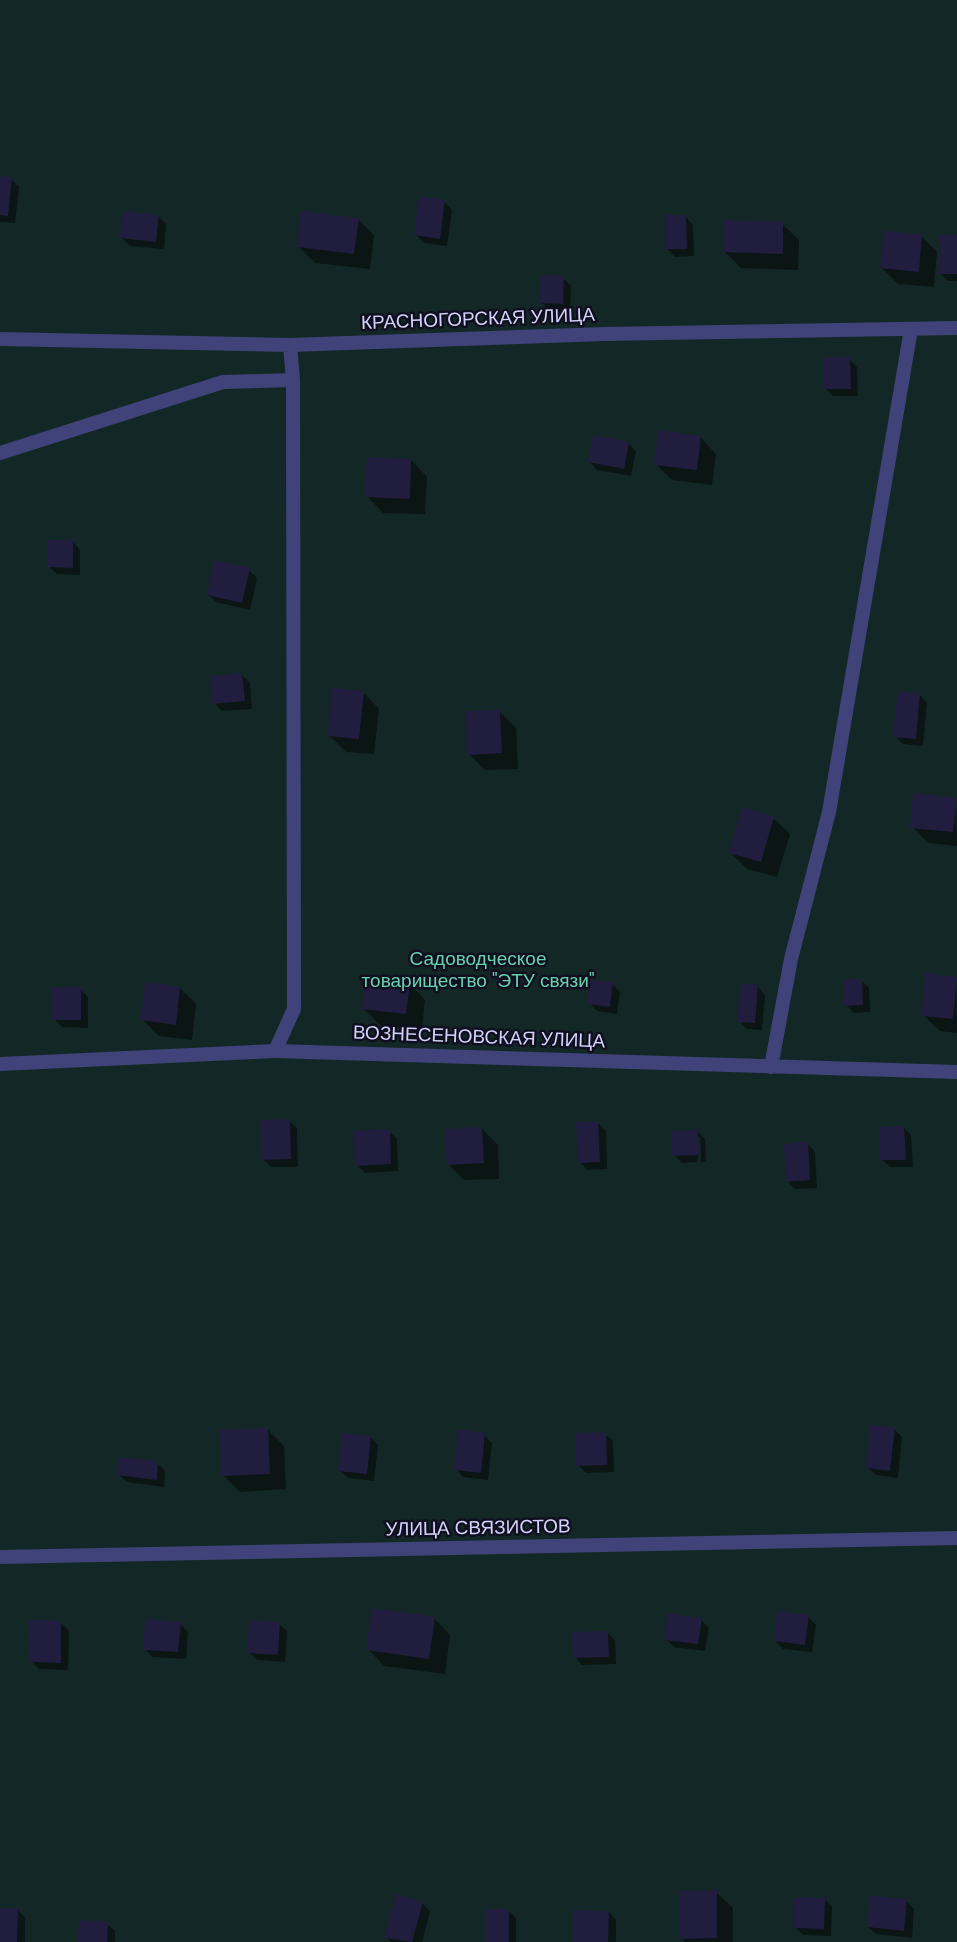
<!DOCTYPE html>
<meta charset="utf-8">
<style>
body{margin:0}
canvas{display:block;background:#100f1f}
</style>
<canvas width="957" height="1942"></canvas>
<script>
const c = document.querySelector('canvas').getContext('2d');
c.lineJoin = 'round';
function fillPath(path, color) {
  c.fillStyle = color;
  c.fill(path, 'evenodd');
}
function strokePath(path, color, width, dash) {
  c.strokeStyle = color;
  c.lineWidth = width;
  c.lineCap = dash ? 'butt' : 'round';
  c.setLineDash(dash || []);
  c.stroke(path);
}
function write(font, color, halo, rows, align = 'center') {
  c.font = font + ' "DM Sans",sans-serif';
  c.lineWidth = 5;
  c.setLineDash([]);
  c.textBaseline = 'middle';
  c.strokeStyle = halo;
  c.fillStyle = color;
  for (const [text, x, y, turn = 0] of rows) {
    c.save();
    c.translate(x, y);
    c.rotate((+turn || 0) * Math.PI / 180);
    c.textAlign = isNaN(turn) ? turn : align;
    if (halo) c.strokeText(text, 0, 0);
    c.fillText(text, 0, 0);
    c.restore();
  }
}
fillPath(new Path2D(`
 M0,0H957V1942H0Z`), '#132826');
fillPath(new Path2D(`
 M0,178L11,179L19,187L15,223L0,222Z
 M445,202L452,210L447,246L424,243L416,235Z
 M158,216L166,224L164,249L130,246L122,238Z
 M686,217L693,225L694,256L675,257L667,249Z
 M358,219L374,235L370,269L315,263L299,247Z
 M782,224L799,240L798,270L741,268L725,252Z
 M921,236L937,252L934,287L898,284L882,268Z
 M957,236V281H948L940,273Z
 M563,278L571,286L570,311L550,310L542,303Z
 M849,359L857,367L858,396H833L825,388Z
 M700,437L716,454L712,485L672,480L656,464Z
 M628,443L636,451L631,476L597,470L590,462Z
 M411,460L427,477L425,514L383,513L367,496Z
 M73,542L80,550V575L57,574L49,567Z
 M249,570L257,578L250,610L216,602L208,594Z
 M242,675L250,683L252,709L222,711L214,703Z
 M363,692L379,709L374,754L346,752L329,735Z
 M920,695L927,703L923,746L903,744L895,736Z
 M500,712L516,728L518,769L485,770L469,754Z
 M956,800L957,846L928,843L912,827Z
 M773,818L790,834L777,877L747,869L731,853Z
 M956,978L957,1033L940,1031L923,1015Z
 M861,980L869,988L870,1012L854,1013L846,1005Z
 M409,983L425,1000L422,1029L380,1025L364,1009Z
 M612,984L620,992L617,1014L597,1011L589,1003Z
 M179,987L196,1004L192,1040L159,1036L143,1020Z
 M758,987L765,995L762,1030L747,1029L739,1021Z
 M80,989L88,997V1028L62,1027L54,1019Z
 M289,1121L297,1128L298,1167H271L263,1159Z
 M598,1123L606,1131L607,1169L587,1170L580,1162Z
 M903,1127L911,1135L913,1167H890L882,1160Z
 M482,1129L498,1145L499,1179L464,1180L448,1164Z
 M389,1131L397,1139L398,1171L365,1173L357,1165Z
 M697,1131L705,1139L706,1162H701L700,1137H697L698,1162L682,1163L674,1155Z
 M808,1144L815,1152L817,1188L795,1189L787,1181Z
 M894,1429L902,1437L898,1478L876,1475L868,1468Z
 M268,1430L284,1446L286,1489L240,1492L223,1475Z
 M605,1434L613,1441L614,1472L586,1473L578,1465Z
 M484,1435L492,1443L488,1480L463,1477L456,1469Z
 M370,1437L378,1445L374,1481L348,1478L340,1470Z
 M157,1463L165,1471L164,1487L127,1482L119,1475Z
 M808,1617L816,1625L812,1652L783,1649L775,1641Z
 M434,1618L450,1635L445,1674L384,1666L368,1649Z
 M701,1620L709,1628L705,1651L674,1647L666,1639Z
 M61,1623L69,1631L68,1670L39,1669L31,1661Z
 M180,1624L188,1632L186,1659L152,1657L145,1649Z
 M279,1624L287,1631L285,1662L257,1660L249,1652Z
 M607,1632L615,1640L616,1664L582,1665L575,1657Z
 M716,1892L733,1908V1942H685L681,1938Z
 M824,1899L832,1907L831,1936L803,1935L795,1927Z
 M906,1901L914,1909L912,1938L876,1934L868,1927Z
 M422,1903L430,1911L422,1942H391L386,1937Z
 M0,1910H18L25,1918V1942H0Z
 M508,1910L516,1918V1942H488Z
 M609,1912L616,1920V1942H576Z
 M107,1924L115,1931V1942H80Z`), '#0007');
fillPath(new Path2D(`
 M0,176L12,177L8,216L0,215Z
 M419,197L445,200L440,239L414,235Z
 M123,211L159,215L156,242L120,238Z
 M301,211L359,218L354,254L297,247Z
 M665,215H686L687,249H666Z
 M724,220L783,222V254L723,252Z
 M884,231L922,234L919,272L880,268Z
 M940,234L957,235V274H938Z
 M541,275L564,276L563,304L540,303Z
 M823,357H850L851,389H824Z
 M658,430L701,436L697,470L654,465Z
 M593,435L629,442L624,469L588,462Z
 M367,457L411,459L410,499L365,497Z
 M48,540H73V568L48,567Z
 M214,560L250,568L242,603L207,595Z
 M242,673L245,701L212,704L210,676Z
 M332,688L364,691L359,739L328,736Z
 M898,691L920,693L916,739L893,737Z
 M500,710L502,753L467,755L466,711Z
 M913,793L957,798L953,832L910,828Z
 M742,807L774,817L761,862L729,853Z
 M926,973L957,977L953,1019L921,1016Z
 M366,977L410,982L406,1014L362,1009Z
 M843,979H862L863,1005L844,1006Z
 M589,980L613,982L610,1007L587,1004Z
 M145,982L180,986L176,1025L141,1020Z
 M741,983L758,985L755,1023L737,1022Z
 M52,987H81V1020H52Z
 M290,1119L291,1159L262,1160L260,1120Z
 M576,1122H598L600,1162L578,1163Z
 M904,1126L906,1160H880L879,1127Z
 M482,1127L484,1163L447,1165L445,1129Z
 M390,1129L391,1164L355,1166L354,1131Z
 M698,1130L699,1155L672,1156L671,1131Z
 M808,1142L810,1180L786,1182L784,1144Z
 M870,1425L895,1427L890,1471L866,1468Z
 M268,1428L270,1474L222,1476L220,1430Z
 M458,1430L485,1433L481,1473L454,1470Z
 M606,1432L607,1465L576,1466L575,1433Z
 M342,1433L371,1436L367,1474L338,1471Z
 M119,1457L158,1461L157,1480L117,1475Z
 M372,1608L435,1617L429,1659L366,1650Z
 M777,1611L809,1615L805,1645L774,1641Z
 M668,1614L702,1618L698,1644L664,1640Z
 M145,1619L181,1622L178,1652L143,1650Z
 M30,1620L61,1621V1663L29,1662Z
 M249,1620L280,1622L278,1655L247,1653Z
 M608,1631L609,1657L573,1658L572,1632Z
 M717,1890V1938L679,1939V1891Z
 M396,1894L423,1902L412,1942L384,1938Z
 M870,1896L907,1899L904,1931L867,1927Z
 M794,1897L825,1898L824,1929L793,1928Z
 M0,1908L18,1909L17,1942H0Z
 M486,1909H509V1942H486Z
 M574,1910L609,1911L608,1942H574Z
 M79,1920L108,1922L107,1942H78Z`), '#211d3e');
strokePath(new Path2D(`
 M275,1051L957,1072
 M771,1067L791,959L829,812L911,329
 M0,1557L957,1538`), '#404379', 14);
strokePath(new Path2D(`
 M0,339L290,345L604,334L957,328
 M0,453L223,382L293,380
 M0,1064L275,1051L294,1009L293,380L290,345`), '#404379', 14);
write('19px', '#d3d2fa', '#100f1f', [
 ["КРАСНОГОРСКАЯ УЛИЦА",478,320,-2],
 ["ВОЗНЕСЕНОВСКАЯ УЛИЦА",479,1038,2],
 ["УЛИЦА СВЯЗИСТОВ",478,1529,-1]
]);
write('19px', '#67d1ad', '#100f1f', [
 ["Садоводческое",478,960],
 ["товарищество \"ЭТУ связи\"",478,982]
]);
</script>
